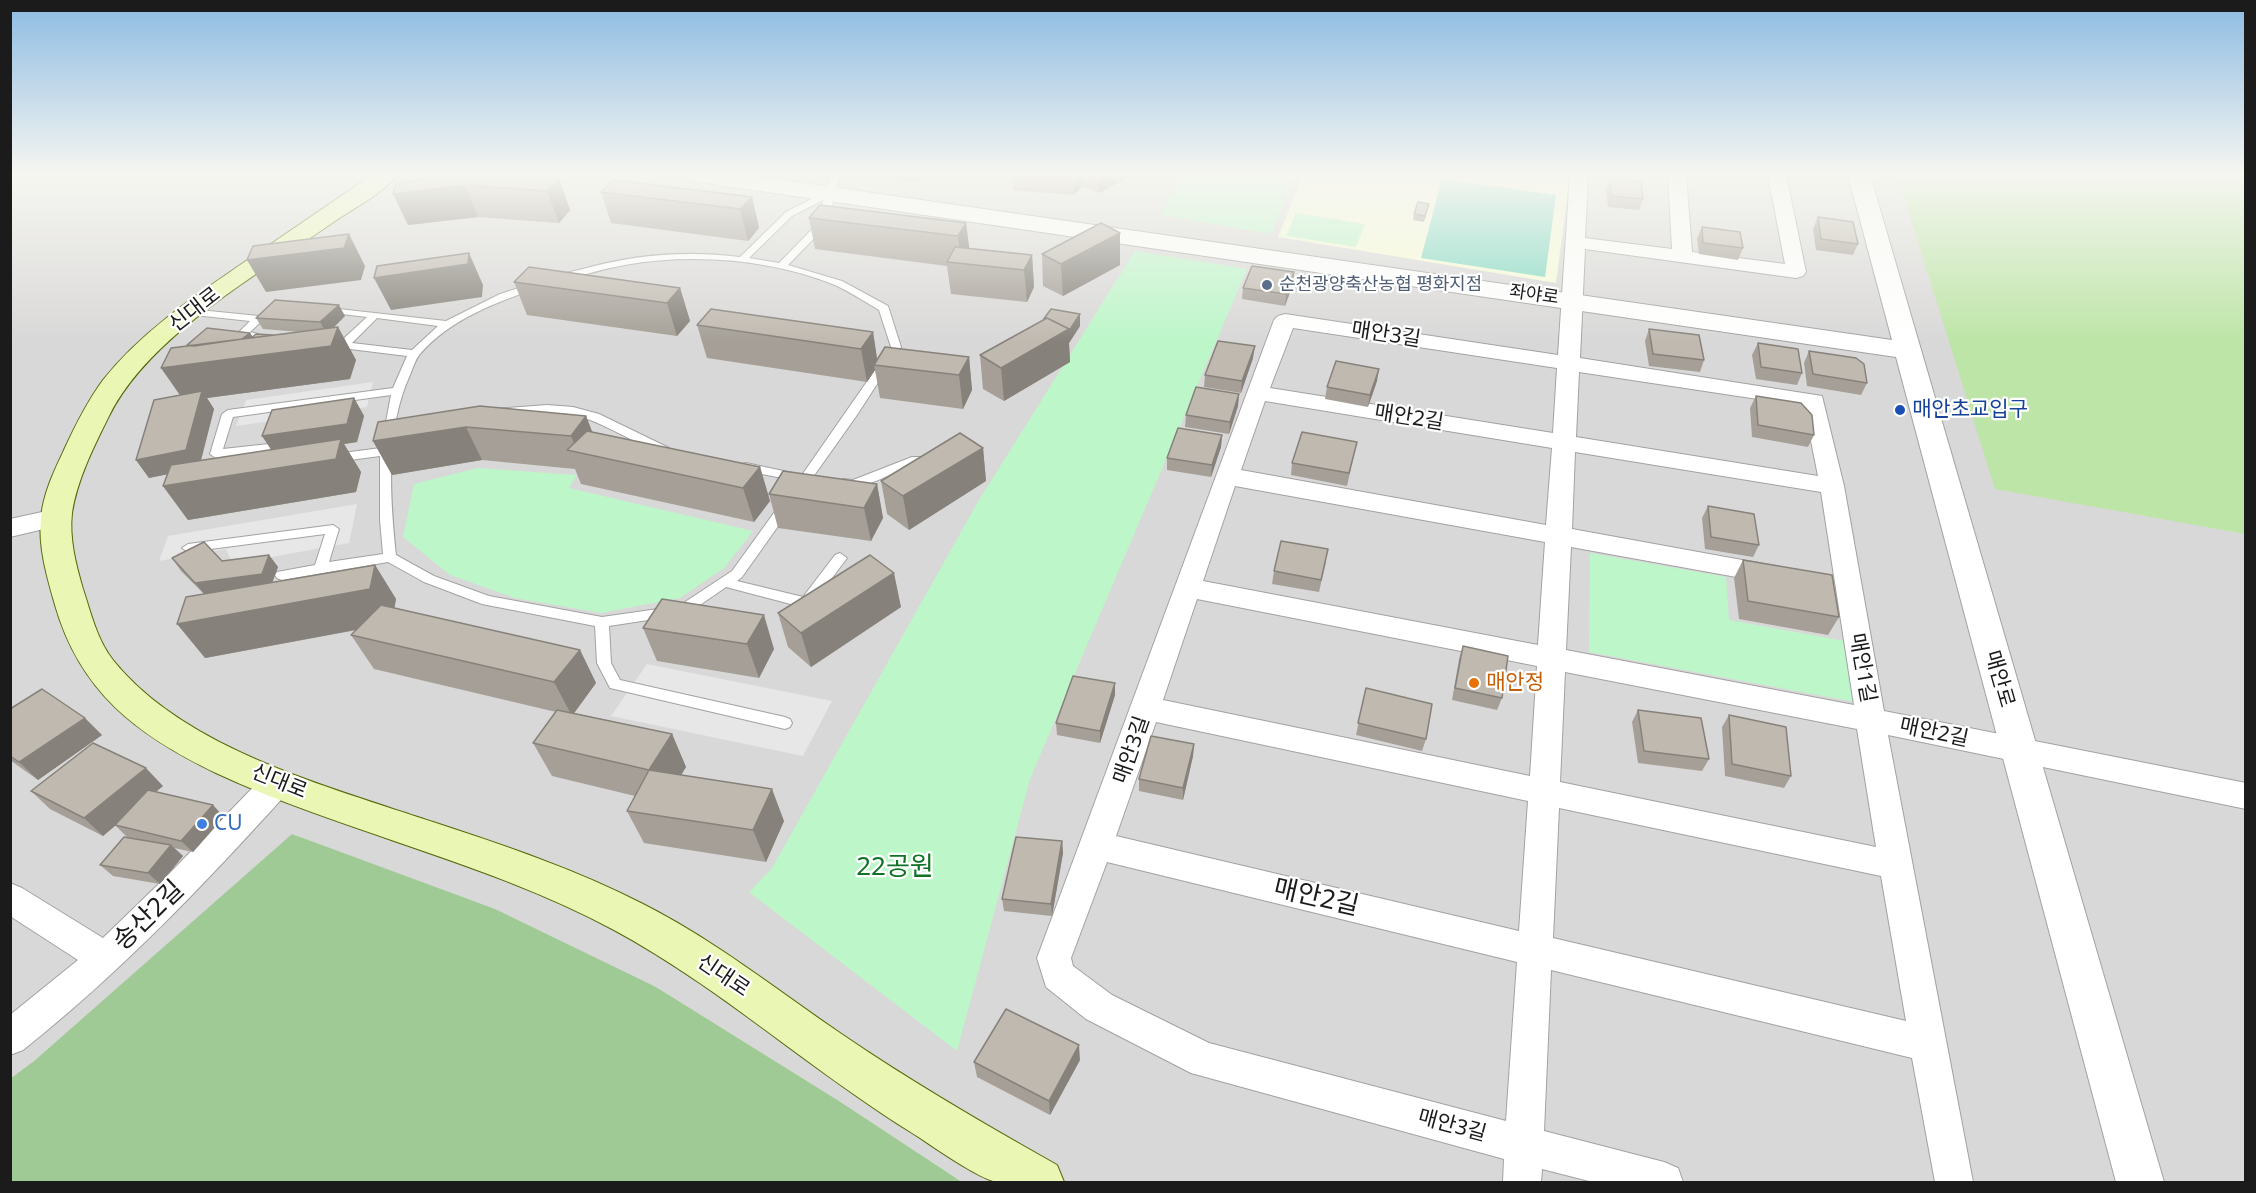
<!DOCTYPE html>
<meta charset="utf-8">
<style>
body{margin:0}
#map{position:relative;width:2256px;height:1193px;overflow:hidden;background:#eceae0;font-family:"Noto Sans",sans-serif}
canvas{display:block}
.frame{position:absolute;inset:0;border:12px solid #1b1b1b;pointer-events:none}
</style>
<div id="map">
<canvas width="2256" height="1193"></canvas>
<div class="frame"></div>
</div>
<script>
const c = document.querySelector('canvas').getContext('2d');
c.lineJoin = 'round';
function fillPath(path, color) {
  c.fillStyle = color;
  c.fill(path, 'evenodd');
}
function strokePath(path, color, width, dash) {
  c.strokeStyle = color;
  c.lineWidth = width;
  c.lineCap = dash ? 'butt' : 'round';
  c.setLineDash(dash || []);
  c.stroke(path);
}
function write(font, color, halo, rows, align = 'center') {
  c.font = font + ' "Noto Sans","Noto Sans KR",sans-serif';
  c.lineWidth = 4.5;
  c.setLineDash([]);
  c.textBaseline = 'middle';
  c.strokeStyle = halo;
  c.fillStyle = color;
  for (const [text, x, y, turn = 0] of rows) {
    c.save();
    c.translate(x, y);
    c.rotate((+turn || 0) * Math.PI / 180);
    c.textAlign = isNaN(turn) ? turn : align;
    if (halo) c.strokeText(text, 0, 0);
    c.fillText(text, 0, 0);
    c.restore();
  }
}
fillPath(new Path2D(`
 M11,175H2245V1182H962L839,1101L656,987L293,834L34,1061L11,1078Z`), '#d9d8d8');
fillPath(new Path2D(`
 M1303,175H1570L1556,283L1278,237Z`), '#f8fdd8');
fillPath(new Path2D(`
 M1897,175H2245V534L1995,489Z`), '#bde5a7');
fillPath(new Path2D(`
 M292,834L495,909L656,987L839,1101L962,1182H11V1078L34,1061Z`), '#9fca96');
fillPath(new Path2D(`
 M1181,175H1295L1271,234L1160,215Z
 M1296,213L1365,224L1356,247L1286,236Z
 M1135,251L1247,269L1030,779L957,1051L749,892L772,868L979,500Z
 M478,468L577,475L569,488L753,531L724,568L680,598L601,613L515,598L450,575L403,537L414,484Z
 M1590,553L1726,577L1729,620L1845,641L1855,702L1589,652Z`), '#bdf6c9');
fillPath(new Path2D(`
 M1442,179L1556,195L1545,277L1421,258Z`), '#80d9c2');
fillPath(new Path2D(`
 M373,382L367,407L236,426L246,400Z
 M357,504L349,543L233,564L226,549L159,561L168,536Z
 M647,664L832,701L803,756L611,716Z`), '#e7e7e7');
const service = new Path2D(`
 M832,175H841L834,194L830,222L788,265L842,281L888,306L901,347L857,415L742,577L737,581L803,597L835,555L840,553L847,558L811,606L806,608L726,587L687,614L609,626L611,663L620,680L785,717L790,719L792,723L790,727L785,729L610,688L597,663L595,626L482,604L424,582L388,562L282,580L277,578L275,575L277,572L315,565L325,534L188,552L182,548L188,544L333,525L339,529L329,562L383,554L380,520V456L335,462L329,458L335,454L381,448L391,395L233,417L223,449L269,444L271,447L264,467L258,471L252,467L257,452L216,458L210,454L222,414L228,410L393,388L407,356L326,346V342H340L367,317L325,312L320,309L321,307L446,321L500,294L534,283L538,284V288C496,302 449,320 420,354C415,360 413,368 410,375C385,429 390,497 396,555L434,576L489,596L602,617L679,606L732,571L797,481L742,470L740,467L742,464L746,463L802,475L891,347L879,310C864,301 850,292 835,285C770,259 693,253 625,265C602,269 580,276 558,282L553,279C560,274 570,272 579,270C630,255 686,250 740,257L786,212L825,192ZM823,200L820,221L779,263L749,258L792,216ZM377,318L438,326L412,350L352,343Z
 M189,309L259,316L264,319L250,332L258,334V338H241L236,335L250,321L185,314L184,312Z
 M547,405L573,407L599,414L669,448L663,452C627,442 598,416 560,413C547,412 499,418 492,412L494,409Z
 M912,457H931L937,461C930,468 919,463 910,466C888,474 863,492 839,486L837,483L843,479L853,480Z`);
const minor = new Path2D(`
 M1570,175H1588L1585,238L1672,249L1668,175H1686L1692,252L1785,264L1768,175H1786L1806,272L1803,276L1796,278L1585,249L1580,358L1822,396L1844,486L1884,711L2246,783V809L1888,735L1973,1182H1935L1912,1058L1551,970L1544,1131L1664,1162L1678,1168L1683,1182H1593L1542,1169L1541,1182H1503L1504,1159L1191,1073L1086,1019L1046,987L1037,958L1274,320L1278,316L1285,314L1558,355ZM1293,328L1557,368L1553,433L1270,388ZM1579,372L1804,406L1818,476L1576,437ZM1265,401L1552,448L1546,525L1241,470ZM1575,452L1821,492L1854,705L1566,650L1571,547L1775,584L1784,582L1788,575L1784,568L1775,566L1572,529ZM1235,486L1545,542L1538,645L1203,581ZM1197,599L1537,666L1530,776L1163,700ZM1565,672L1857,729L1876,847L1560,782ZM1156,722L1528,801L1519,931L1116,836ZM1559,808L1881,876L1906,1021L1553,938ZM1107,862L1517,962L1506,1121L1209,1043L1112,995L1073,966L1071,958Z
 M56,509L65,512L69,518L65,524L10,537V519Z
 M277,770L288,774L292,783L288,792C205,884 120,973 23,1050L10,1055V1015L78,960L10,916V883L22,888L103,938L170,873L266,774Z`);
const tertiary = new Path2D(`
 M688,175H748L1892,340L1848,175H1870L2164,1182H2116L1896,357L699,182L691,180Z`);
const secondary = new Path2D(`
 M372,175H398C381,194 356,207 335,221C262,272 149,335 109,416C94,446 77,480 72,513C69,538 76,565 83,589C91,613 97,640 113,660C184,749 329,787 433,822C503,845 575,869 641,903C713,939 777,990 843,1035C912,1082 984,1124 1057,1165L1064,1182C1045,1182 1009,1187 993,1181C971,1174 930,1144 909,1131C808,1068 718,986 614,930C488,862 345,833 216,773C137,735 80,692 55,605C47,577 38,547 41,518C43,494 54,471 64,450C75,426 87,402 103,380C142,331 195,296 246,261C288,232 330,204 372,175Z`);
strokePath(service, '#a2a2a2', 2);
strokePath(minor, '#a2a2a2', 2);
strokePath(tertiary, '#a2a2a2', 2);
strokePath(secondary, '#536a09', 2);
fillPath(service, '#fff');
fillPath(minor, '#fff');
fillPath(tertiary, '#fff');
fillPath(secondary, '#eaf6b4');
fillPath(new Path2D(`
 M858,175H923L918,183Z
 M1012,175H1082V186L1074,195L1013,190Z
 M1082,175H1133L1099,193L1082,186Z
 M1610,178L1643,199L1639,210L1608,207L1606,189Z
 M559,179L570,210L559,223L478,217L408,225L396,183Z
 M601,192L752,197L759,228L748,241L611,223Z
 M1428,209L1424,222L1413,220L1414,214Z
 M1818,217L1858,244L1853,255L1816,250L1813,229Z
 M809,218L966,223L969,248L1032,255L1034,287L1027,302L951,294L947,266L815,249Z
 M1702,227L1743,248L1738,260L1699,254L1697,238Z
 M1120,233V265L1063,296L1043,286L1042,254Z
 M514,282L680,288L690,321L677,336L527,315Z
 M1293,284L1285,306L1242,299L1243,288Z
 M1080,314V326L1069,343L1070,362L1004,401L983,389L980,355Z
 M345,316L333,328L338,327L356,360L350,379L207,398L214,409L201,460L271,450L354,398L364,416L357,442L344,444L361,472L356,492L188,520L163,486L167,474L149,478L136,460L180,395L188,346L187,345L250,333L253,337L273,335L300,332L263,329L256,318Z
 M697,325L873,332L877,359L969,357L972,390L963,409L880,398L875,370L867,382L707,358Z
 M1649,329L1704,360L1700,372L1649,366L1645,341Z
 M1758,343L1802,373L1797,385L1756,379L1752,355Z
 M1809,351L1867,383L1861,395L1807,386L1804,363Z
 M1253,358L1241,393L1204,387L1205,375Z
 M1377,381L1368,407L1325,399L1327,387Z
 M1239,394L1238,406L1229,434L1185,427L1186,415Z
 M1756,396L1814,435L1808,447L1752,437L1750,408Z
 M586,416L592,432L760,467L770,501L754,522L581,484L575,469L482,460L392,475L373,441L378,422Z
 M1222,435L1221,447L1211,477L1167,470V458Z
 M1357,442L1347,486L1291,475L1292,463Z
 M983,448L986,481L909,530L887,514L881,481Z
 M877,484L883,518L871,541L778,528L769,494Z
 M1708,506L1759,545L1753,557L1705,549L1702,518Z
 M269,555L278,567L272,583L375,565L396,599L394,608L580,650L596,683L574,713L672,734L686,767L681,775L784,821L766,862L644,843L627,811L635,796L552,776L533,743L556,712L374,669L351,635L357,630L205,658L204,594L181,571L172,558L222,561Z
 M1743,560L1839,617L1828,635L1739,619L1734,578Z
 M1326,562L1319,592L1272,584L1274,571Z
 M662,599L774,649L759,678L657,661L643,628Z
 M901,607L811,667L788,647L778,613Z
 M1463,646L1502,698L1497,710L1452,700L1459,659Z
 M1115,683V695L1100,743L1057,735L1056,723Z
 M1366,688L1426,739L1422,751L1356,735Z
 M10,709L102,735L38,780L10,760Z
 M1638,710L1709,759L1702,771L1638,763L1632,722Z
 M1729,715L1791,776L1784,788L1725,776L1722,727Z
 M1194,744L1193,756L1183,800L1139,791V779Z
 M163,786L155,792L224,817L193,852L174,848L183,856L160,884L113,876L100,865L144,841L127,837L115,825L103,836L50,809L31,791Z
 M1062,841L1063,853L1052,916L1004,911L1002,899Z
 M1080,1060L1050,1115L977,1077L974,1062Z`), '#a59f97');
fillPath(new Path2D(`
 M917,175H923L918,183Z
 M1074,175H1082V186L1074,195Z
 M1099,175H1133L1099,193Z
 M559,179L570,210L559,223L547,191Z
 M465,185L478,217L408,225L393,194Z
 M752,197L759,228L748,241L740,209Z
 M966,223L970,255L961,263L958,236Z
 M1120,233V265L1063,296L1061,264Z
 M349,234L365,266L361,280L266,292L247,260Z
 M469,253L483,285L482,297L391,310L374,278Z
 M1032,255L1034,287L1027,302L1024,270Z
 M1294,272L1293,284L1285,306L1286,294Z
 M680,288L690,321L677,336L667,303Z
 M339,305L345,316L327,334L320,322Z
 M1080,314V326L1069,343L1070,362L1004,401L1001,368Z
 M338,327L356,360L350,379L207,398L214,409L199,468L149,478L136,460L184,401L161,368L230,350L250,333L257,345Z
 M873,332L878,365H874L875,370L867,382L861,349Z
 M1255,346L1253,358L1241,393L1242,381Z
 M969,357L972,390L963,409L959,375Z
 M1379,369L1377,381L1368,407L1370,395Z
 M1239,394L1238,406L1229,434L1230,422Z
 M354,398L364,416L357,442L344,444L361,472L356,492L188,520L163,486L274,454L262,436Z
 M586,416L599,449L578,453L571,436Z
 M466,427L482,460L392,475L373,441Z
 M1222,435L1221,447L1211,477L1212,465Z
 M983,448L986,481L909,530L903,496Z
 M760,467L770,501L754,522L743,488Z
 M877,484L883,518L871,541L864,508Z
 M269,555L278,567L271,586L205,595L195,583Z
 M375,565L396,599L392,623L205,658L177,624Z
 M894,573L901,607L811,667L801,633Z
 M764,615L774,649L759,678L747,644Z
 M580,650L596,683L572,716L554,682Z
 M1115,683V695L1100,743V731Z
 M85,718L102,735L38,780L19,762Z
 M672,734L686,767L664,803L649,770Z
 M1194,744L1193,756L1183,800V788Z
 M146,768L163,786L103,836L84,818Z
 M772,789L784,821L766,862L753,830Z
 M213,805L224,817L193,852L181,841Z
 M1062,841L1063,853L1052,916L1051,904Z
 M171,845L183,856L160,884L148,873Z
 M1079,1045L1080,1060L1050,1115L1049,1101Z`), '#86827b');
const building = new Path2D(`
 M459,175H507L559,179L547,191L465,185L393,194L396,183Z
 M1610,178L1641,182L1643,199L1611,196Z
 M614,180L752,197L740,209L601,192Z
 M1418,202L1429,204L1425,216L1414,214Z
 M820,205L966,223L958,236L809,218Z
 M1818,217L1853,222L1858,244L1821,239Z
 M1101,223L1120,233L1061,264L1042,254Z
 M1702,227L1740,232L1743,248L1703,243Z
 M349,234L344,248L247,260L253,246Z
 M955,247L1032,255L1024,270L947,262Z
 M469,253L468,264L374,278L377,266Z
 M1252,266L1294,272L1286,294L1243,288Z
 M529,267L680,288L667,303L514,282Z
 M275,300L339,305L320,322L256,318Z
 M711,309L873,332L861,349L697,325Z
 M1051,309L1080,314L1069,331V329L1047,318L1043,320Z
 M1047,318L1069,329L1001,368L980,355Z
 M338,327L331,346L161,368L171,348Z
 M207,328L250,333L242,339L194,346L187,345Z
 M1649,329L1699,335L1704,360L1653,354Z
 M256,334L273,335L251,338Z
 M1218,341L1255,346L1242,381L1205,375Z
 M1758,343L1798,349L1802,373L1761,367Z
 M885,347L969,357L959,375L874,365Z
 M1809,351L1856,358L1864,364L1867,383L1813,374Z
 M1336,361L1379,369L1370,395L1327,387Z
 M1196,387L1239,394L1230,422L1186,415Z
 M202,391L186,450L136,460L154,400Z
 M1756,396L1801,403L1812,415L1814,435L1758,425Z
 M354,398L347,424L262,436L272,410Z
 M480,406L586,416L571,436L466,427L373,441L378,422Z
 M1178,428L1222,435L1212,465L1167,458Z
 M587,431L760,467L743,488L567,450Z
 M1302,432L1357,442L1349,473L1292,463Z
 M960,433L983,448L903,496L881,481Z
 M341,439L336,459L163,486L171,465Z
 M783,471L877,484L864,508L769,494Z
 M1708,506L1754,514L1759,545L1711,537Z
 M1281,541L1328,549L1321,580L1274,571Z
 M204,542L222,561L269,555L262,574L195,583L172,558Z
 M870,555L894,573L801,633L778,613Z
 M1743,560L1832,575L1839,617L1748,601Z
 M375,565L370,589L177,624L186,597Z
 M662,599L764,615L747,644L643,628Z
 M381,605L580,650L554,682L351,635Z
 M1463,646L1508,656L1502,698L1455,688Z
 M1073,676L1115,683L1100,731L1056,723Z
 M1366,688L1432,704L1426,739L1358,723Z
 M42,689L85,718L19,762L10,756V709Z
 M557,710L672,734L649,770L533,743Z
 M1638,710L1701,718L1709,759L1644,751Z
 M1729,715L1786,727L1791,776L1732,764Z
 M1151,736L1194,744L1183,788L1139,779Z
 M93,743L146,768L84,818L31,791Z
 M649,770L772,789L753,830L627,811Z
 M148,790L213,805L181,841L115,825Z
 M124,837L171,845L148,873L100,865Z
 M1016,837L1062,841L1051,904L1002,899Z
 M1006,1009L1079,1045L1049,1101L974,1062Z`);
fillPath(building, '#c0b9b0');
strokePath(building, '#86827b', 1.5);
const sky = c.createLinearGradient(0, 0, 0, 342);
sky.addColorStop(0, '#8cbbe2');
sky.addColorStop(0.51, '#f6f6f1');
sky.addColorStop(1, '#f6f6f100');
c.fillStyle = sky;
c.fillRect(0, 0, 2256, 342);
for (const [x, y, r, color] of [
 [1267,285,6,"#5c6f8a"],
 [1900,410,6,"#1a4fb4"],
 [1474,683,6,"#e8710a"],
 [202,824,6,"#3f7fe0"]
]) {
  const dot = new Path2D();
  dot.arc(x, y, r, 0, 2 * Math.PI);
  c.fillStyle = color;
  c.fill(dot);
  strokePath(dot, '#fff', 2);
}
write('18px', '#4e5e75', '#fff', [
 ["순천광양축산농협 평화지점",1279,285]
], 'left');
write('18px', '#1b1b1b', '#fff', [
 ["좌야로",1534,295,8]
]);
write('21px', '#1b1b1b', '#fff', [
 ["신대로",195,310,-38],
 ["매안3길",1386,335,9],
 ["매안2길",1409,418,9],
 ["매안1길",1862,668,80],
 ["매안로",1999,679,74],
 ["매안2길",1934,733,12],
 ["매안3길",1132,750,-71],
 ["신대로",279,782,22],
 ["신대로",723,976,34],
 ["매안3길",1452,1126,15]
]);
write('21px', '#164399', '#fff', [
 ["매안초교입구",1912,410]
], 'left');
write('21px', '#c56008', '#fff', [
 ["매안정",1486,683]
], 'left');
write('21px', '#366cbe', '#fff', [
 ["CU",214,824]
], 'left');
write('26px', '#0f7224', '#fff', [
 ["22공원",895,868]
]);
write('26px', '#1b1b1b', '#fff', [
 ["매안2길",1316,898,13],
 ["송산2길",149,916,-44]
]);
</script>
